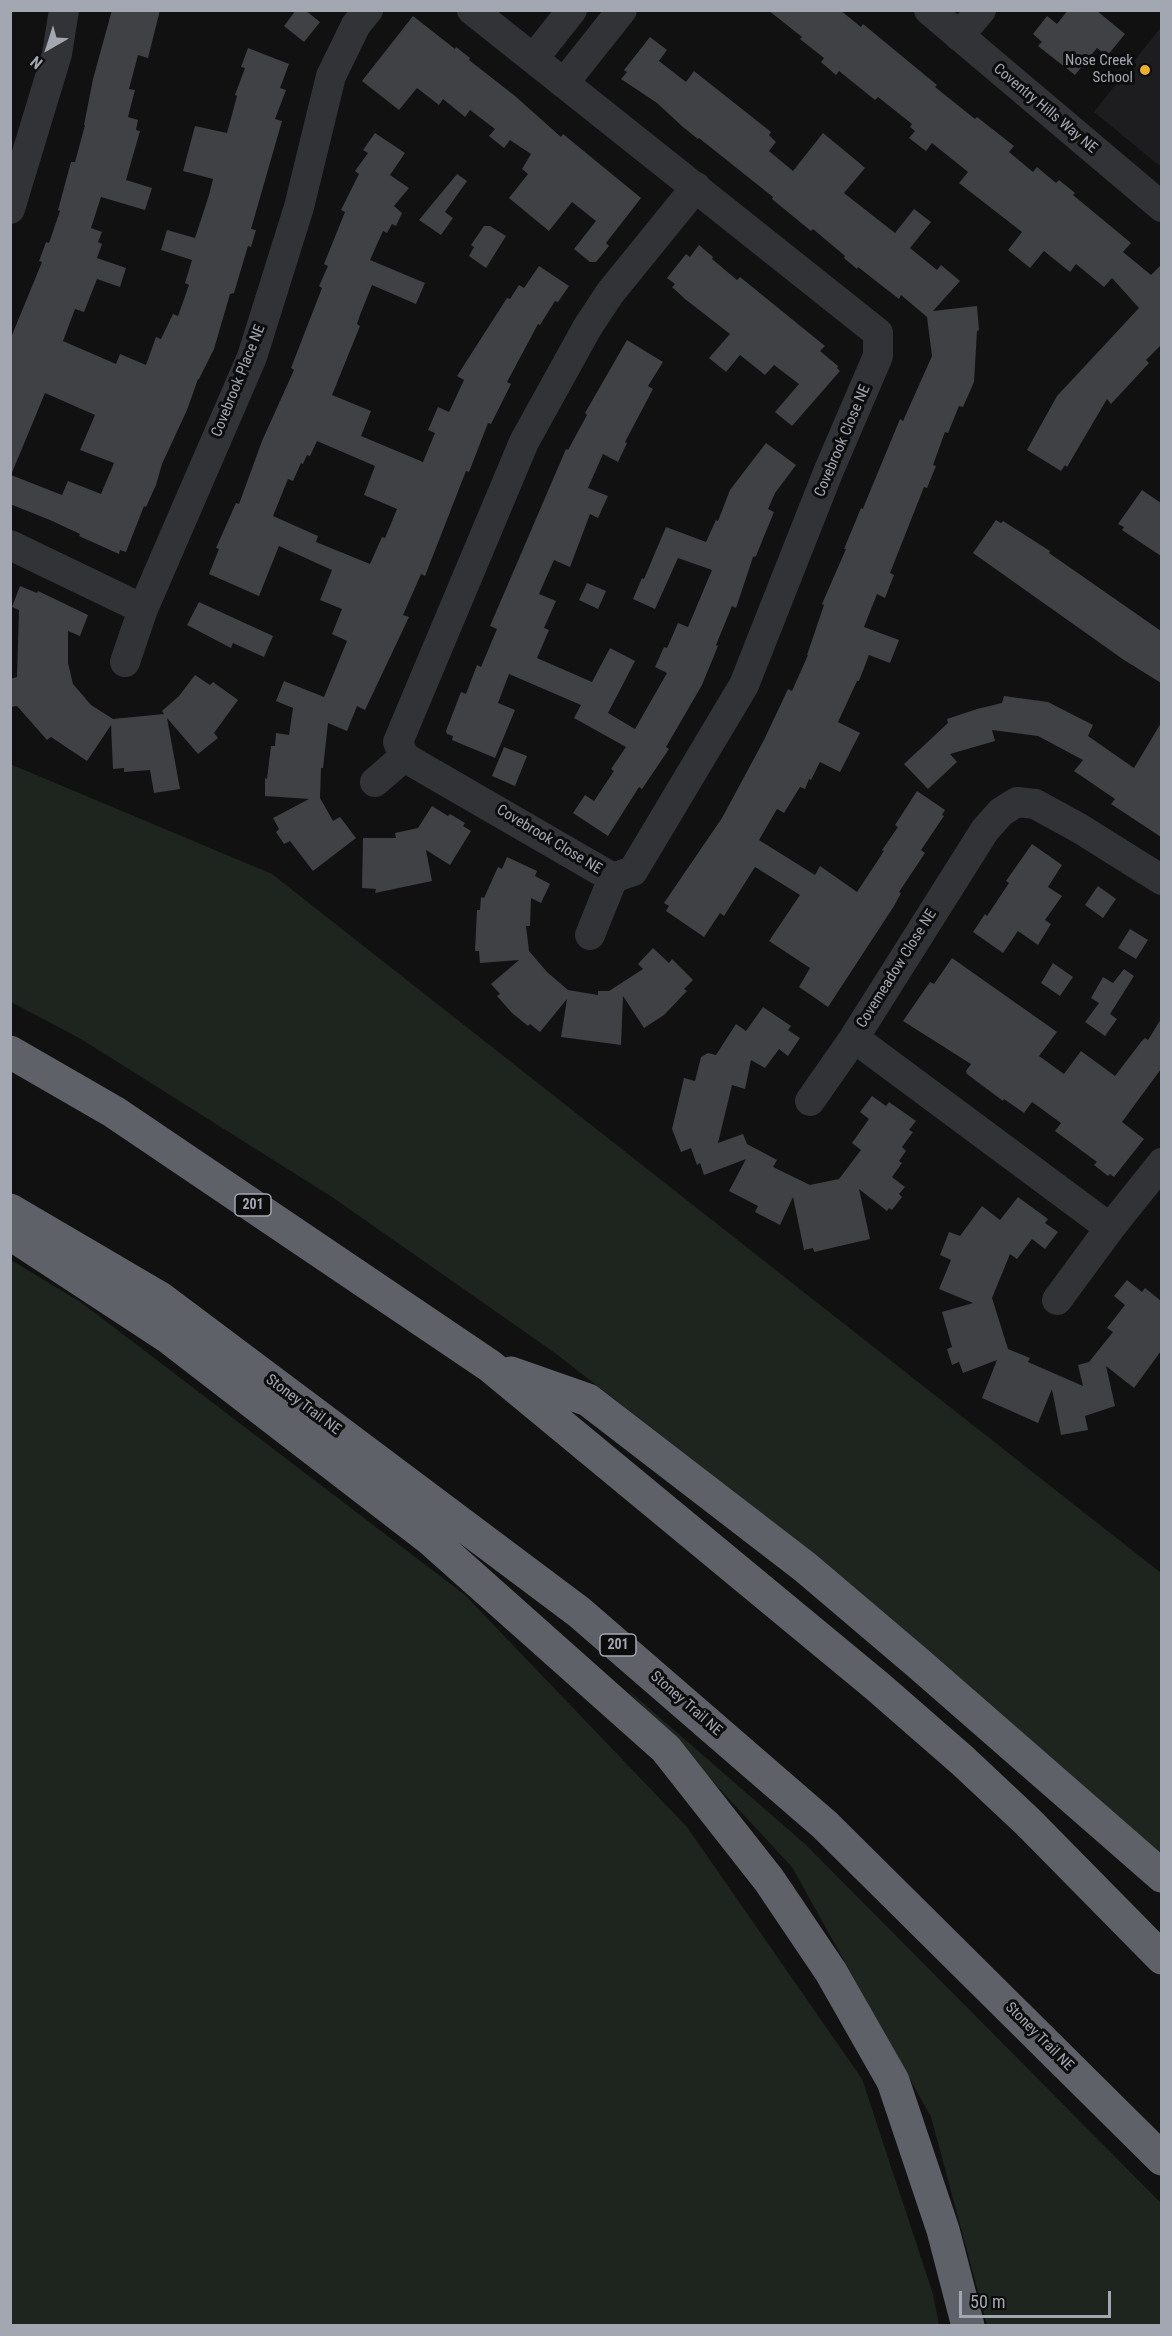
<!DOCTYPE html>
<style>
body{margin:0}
#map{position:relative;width:1172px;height:2336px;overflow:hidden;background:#111112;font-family:"Roboto Condensed",sans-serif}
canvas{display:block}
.frame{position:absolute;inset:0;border:12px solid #a2a7b2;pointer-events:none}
.north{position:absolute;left:18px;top:18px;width:60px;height:60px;-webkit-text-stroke:4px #0c0c0d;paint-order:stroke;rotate:219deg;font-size:16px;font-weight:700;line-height:24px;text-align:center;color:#a2a7b2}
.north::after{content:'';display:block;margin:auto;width:21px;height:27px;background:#a2a7b2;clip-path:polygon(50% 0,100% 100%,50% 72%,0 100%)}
.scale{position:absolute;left:959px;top:2291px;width:152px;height:27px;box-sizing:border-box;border:3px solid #a2a7b2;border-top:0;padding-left:8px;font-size:18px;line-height:21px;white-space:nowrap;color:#a2a7b2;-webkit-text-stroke:4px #0c0c0d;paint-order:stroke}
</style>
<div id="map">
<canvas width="1172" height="2336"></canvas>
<div class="frame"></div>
<div class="north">N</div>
<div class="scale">50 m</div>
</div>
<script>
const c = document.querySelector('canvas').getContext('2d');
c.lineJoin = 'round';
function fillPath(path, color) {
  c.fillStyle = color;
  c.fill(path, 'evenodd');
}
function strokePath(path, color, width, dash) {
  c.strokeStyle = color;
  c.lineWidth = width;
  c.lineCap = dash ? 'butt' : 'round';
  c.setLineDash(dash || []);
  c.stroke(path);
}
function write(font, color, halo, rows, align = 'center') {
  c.font = font + ' "Roboto Condensed",sans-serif';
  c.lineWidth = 6;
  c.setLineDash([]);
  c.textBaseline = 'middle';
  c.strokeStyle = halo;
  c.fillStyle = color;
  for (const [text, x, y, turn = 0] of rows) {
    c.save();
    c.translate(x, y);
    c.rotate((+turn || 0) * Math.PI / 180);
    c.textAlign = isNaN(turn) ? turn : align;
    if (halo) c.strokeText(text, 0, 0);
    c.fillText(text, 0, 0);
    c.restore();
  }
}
fillPath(new Path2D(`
 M1161,27V167L1094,112Z`), '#1d1d1f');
fillPath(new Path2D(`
 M10,764L272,874L1161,1573V1853L809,1550L555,1353L332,1197L81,1039L11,1002Z
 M11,1260L82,1303L465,1595L687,1827L862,2079L933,2294L939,2325H11Z
 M627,1689L805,1844L1161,2203V2325H987L931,2117L792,1867Z`), '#1d251e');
fillPath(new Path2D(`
 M112,10H160L148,58L138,55L129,89L135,90L128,117L138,120L136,130L140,131L126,180L152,188L145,210L101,197L91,228L102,232L98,242L102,244L97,258L126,268L120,287L97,279L84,312L75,309L63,341L116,364L120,354L146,365L156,337L161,339L173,314L178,316L189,285L185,283L192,260L161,250L167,230L195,238L209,195L213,179L183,171L195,126L227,133L237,96L235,95L245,68L241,67L248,48L289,64L280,88L286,90L275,119L282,121L251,229L256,230L251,247L248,246L234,293L230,294L214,349L199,379H198L187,410L162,464L156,485L146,507L144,506L126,552L120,550L119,554L79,536L80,534L50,520L10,504V340L42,262L39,261L46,242L49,243L60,211L58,210L71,162H75L85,125H84L93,79ZM45,393L95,415L80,450L114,463L101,494L68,481L62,495L11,475Z
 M296,10H305L320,22L304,42L284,26Z
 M768,10H840L861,27L863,24L937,85L935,87L975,119L977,117L1014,146L1009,152L1033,172L1037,167L1056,183L1059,180L1075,193L1073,195L1131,243L1123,252L1151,275L1161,265V345L1146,360L1149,363L1111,404L1107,399L1067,467L1065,465L1061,471L1027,450L1057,396L1139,308L1112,278L1104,287L1076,264L1070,272L1044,251L1030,268L1008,250L1022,232L959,183L968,172L932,143L926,151L909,138L915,131L910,127L912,124L878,97L875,100L839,71L836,75L821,62L824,58L800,39L802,37Z
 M1068,10H1096L1125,34L1107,56L1097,48L1075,75L1038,46L1042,42L1033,34L1047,16L1057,24Z
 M413,16L455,49L456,47L470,58L469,60L515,96L561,137L563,134L641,198L606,243L609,246L596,262H590L574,249L596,221L572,202L549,231L509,198L528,174L522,169L531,154L510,140L504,148L489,136L495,129L470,110L465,117L443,99L439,105L417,88L399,110L362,81Z
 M650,37L667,50L659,61L686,82L694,71L771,132L769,135L776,142L769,151L793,171L823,133L857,161L865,168L844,193L895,233L914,209L931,222L910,248L937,270L941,265L960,281L933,311L977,306L979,330L977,331L974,382L963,407L959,406L948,433L945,432L933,465L936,466L927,488L924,487L890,573L894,575L885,598L877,594L864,627L899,640L890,663L869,655L859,681H857L838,722L860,733L840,772L820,762L811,780L809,779L805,789L800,787L784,813L777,809L759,840L815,875L820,866L857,892L884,851L882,850L898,827L895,825L917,791L945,810L942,815L944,816L921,850L925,853L899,892L901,893L894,906L828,1007L799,987L810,968L769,941L800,895L755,867L724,916L720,913L704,937L666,911L669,906L664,903L722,818L764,740L788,689L792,691L808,655H807L824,605L822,604L846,549H844L861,508L863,509L864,506L900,419L903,421L932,356L927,317L901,295L899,299L858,267L857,269L844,258L845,256L813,229L811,231L772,199L773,197L699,138L698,139L683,127L657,103L621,79L627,72L624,70Z
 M375,133L405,153L390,175L409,188L394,206L402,213L396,226L392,224L387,233L383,231L370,260L425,283L416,304L372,285L360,315L357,324L360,326L332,395L371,411L361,436L423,462L435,433L428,430L438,407L449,412L464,380L457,376L507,298L510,299L519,285L524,288L539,266L569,286L558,302L555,301L540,325L538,324L507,382L511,384L491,424L488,423L469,472L466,471L425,576L421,574L403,615L409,617L365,710L357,706L347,731L328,723L323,768H321L320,798L333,821L340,817L356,838L313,871L290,841L284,844L276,832L279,829L273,818L309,799L265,796V778L267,779L271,746H275L276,733L289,735L293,708L276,701L284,681L324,697L347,641L332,634L342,609L320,600L332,570L279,546L259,596L209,574L219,549L216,548L236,503L239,504L262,441L294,370L291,368L322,288L319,286L328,266L324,264L345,212L341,210L359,174L355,171L368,153L363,150ZM317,441L375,466L364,495L397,509L385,538L382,537L370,564L316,542L318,536L273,516L288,479L293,481L301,463L303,464L307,455L310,456Z
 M457,174L467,181L445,212L453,218L441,235L419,220Z
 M484,226H490L506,236L486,268L469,256L474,247L471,245Z
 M699,245L713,257L712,259L737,280L740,277L825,346L820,351L838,366L837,368L840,371L792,426L775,412L799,384L774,365L765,375L740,355L726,372L709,358L730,334L685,299L672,287L675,284L667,278L686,254L690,257Z
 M627,340L663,362L648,386L653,389L625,442L627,443L618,462L603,454L588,488L608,496L598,518L590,514L570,567L554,560L539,594L556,601L544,628L549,630L537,658L592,682L610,648L635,661L608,713L635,729L667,673L655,667L664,647L667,648L678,623L688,627L712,570L678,558L655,609L633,599L642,578L644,579L666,527L706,542L716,520L718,521L730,490L766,443L796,465L775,493L768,509L774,512L756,556L753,557L736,608L732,606L716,645L718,646L702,685L666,747L669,749L642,789L639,787L608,836L573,813L585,795L594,801L614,771L611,769L626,747L574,718L581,705L509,674L498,703L515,710L495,758L452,740L453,736L447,734L446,731L461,692L466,694L477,665L481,667L497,629L490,626L566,449L568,450L587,415L585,413Z
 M1142,490L1161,503V556L1122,530L1124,527L1118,524Z
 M996,520L1001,523L1003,521L1050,551L1049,553L1161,631V683L1124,660L973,553Z
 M587,583L606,591L598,609L579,600Z
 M20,586L37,593L38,591L88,615L80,636L68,631V663L73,684L91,705L113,719L164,714L162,711L179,696L195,675L210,685L213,682L238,700L214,733L218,738L198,754L167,718L180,789L154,793L150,770L124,772V768L113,769L111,725L87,761L51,737L47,740L17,706L10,707V679L17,677L19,610L12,607Z
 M199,602L273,636L264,657L233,643L231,648L187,625Z
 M1004,696L1048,702L1093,725L1088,736L1134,768L1161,723V837L1111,804L1115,799L1074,771L1083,760L1038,736L992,730L995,741L950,754L957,762L928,789L904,764L948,723L947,719L977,709L1002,703Z
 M504,747L527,756L515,786L492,776Z
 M432,806L448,816L450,814L465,823L463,826L471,831L450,865L426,850L432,881L375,893L376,889L362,888L363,838H396L395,833L418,828Z
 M1032,844L1062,865L1048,887L1062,896L1045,920L1051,924L1038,945L1018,931L1003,953L973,932L985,914L987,916L1009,883L1006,881Z
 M507,857L537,871L535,876L550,884L541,903L531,898L530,926H526L529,951L547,972L568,990L598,995V991H609L643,969L638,964L653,948L669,963L672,959L693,980L684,989L687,991L664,1015L644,1028L623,996L621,1045L561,1037L567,999L540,1032L530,1024L528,1026L512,1013L497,996L500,994L491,984L519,960L480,963L479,951H475L477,910H480L481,897L484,898L498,867L502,869Z
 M1098,886L1116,899L1103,918L1085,905Z
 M1130,929L1148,940L1136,959L1118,948Z
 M952,958L1057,1032L1039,1056L1064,1074L1081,1051L1115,1076L1141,1042L1145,1038L1148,1040L1161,1019V1069L1122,1122L1144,1139L1114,1177L1110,1174L1108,1176L1094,1165L1097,1162L1055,1131L1061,1123L1032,1102L1024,1113L1004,1099L1003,1101L967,1074L966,1071L971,1064L903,1021L930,982L934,984Z
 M1053,963L1073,977L1060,996L1041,983Z
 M1124,969L1134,976L1110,1014L1117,1019L1105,1036L1085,1022L1099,1003L1091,998L1103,977L1113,983Z
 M763,1007L791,1026L788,1030L800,1038L788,1056L779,1049L765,1068L751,1060L745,1089L732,1085L718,1143L743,1134L747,1144L777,1160L773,1167L810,1185L839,1179L861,1150L852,1143L869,1119L860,1112L872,1096L886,1106L889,1102L916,1121L909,1130L913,1132L902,1147L906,1151L899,1161L902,1163L892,1177L905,1187L899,1194L902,1197L892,1210L889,1208L887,1211L859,1189L870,1239L814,1252L813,1248L804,1250L793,1197L780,1225L755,1212L758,1206L729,1191L746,1159L704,1175L700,1163L697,1165L691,1148L681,1152L672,1129L684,1078L695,1081L701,1057L708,1053L716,1055L736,1024L746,1031Z
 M1018,1197L1048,1219L1045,1223L1058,1232L1045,1249L1032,1239L1017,1259L1010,1254L992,1298L1008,1349L1030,1358L1028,1362L1083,1386L1078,1365L1089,1362L1113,1332L1107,1328L1125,1305L1114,1296L1127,1280L1142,1292L1145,1288L1161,1301V1351L1134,1388L1106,1366L1115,1406L1085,1416L1088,1430L1061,1435L1052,1389L1038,1423L982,1398L997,1360L963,1373L959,1362L952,1365L947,1349L952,1347L942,1312L973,1303L939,1289L951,1260L940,1255L949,1232L960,1236L982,1206L1000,1220Z`), '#404145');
strokePath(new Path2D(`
 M472,10L878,333V356L829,470L744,685L633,871L613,878
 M929,10L1162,207
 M959,36L981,10
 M534,58L572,10
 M564,83L622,10
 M10,209L57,54L64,10
 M10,545L143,609L252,357L299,207L331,76L356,25L368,10
 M125,662L143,609
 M375,782L404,757
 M613,878L404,757L398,742L524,442L587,328L610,293L696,187
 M590,935L613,878
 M854,1038L1110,1228L1162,1163
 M810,1101L854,1038L985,830L1001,812L1017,802L1035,804L1079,828L1162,880
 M1057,1300L1110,1228`), '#323337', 30);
strokePath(new Path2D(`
 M10,1052L114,1112L490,1366L877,1686L963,1761L1028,1822L1162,1958
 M10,1210L160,1298L579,1612L825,1825L1162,2159
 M17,1238L168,1337L430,1539L666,1749L769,1880L831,1972L893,2081L943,2230L968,2326
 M511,1373L588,1400L805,1567L918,1663L1162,1876`), '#5e6168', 33);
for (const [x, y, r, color] of [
 [1145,70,6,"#eaae30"]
]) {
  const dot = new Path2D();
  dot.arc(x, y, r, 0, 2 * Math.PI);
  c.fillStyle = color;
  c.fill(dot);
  strokePath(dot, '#0c0c0d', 2);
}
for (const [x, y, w] of [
 [253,1205,36],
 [618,1645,36]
]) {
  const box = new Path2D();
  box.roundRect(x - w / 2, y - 11, w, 22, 4.5);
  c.fillStyle = '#0c0c0d';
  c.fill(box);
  strokePath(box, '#a2a7b2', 1.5);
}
write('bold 14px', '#a2a7b2', null, [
 ["201",253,1205],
 ["201",618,1645]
]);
write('15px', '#a2a7b2', '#0c0c0d', [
 ["Nose Creek",1133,61],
 ["School",1133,78]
], 'right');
write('15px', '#a2a7b2', '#0c0c0d', [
 ["Coventry Hills Way NE",1045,109,40],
 ["Covebrook Place NE",239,381,-68],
 ["Covebrook Close NE",843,441,-67],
 ["Covebrook Close NE",549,840,31],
 ["Covemeadow Close NE",897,969,-58],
 ["Stoney Trail NE",303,1405,37],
 ["Stoney Trail NE",686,1704,41],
 ["Stoney Trail NE",1039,2037,45]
]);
</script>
